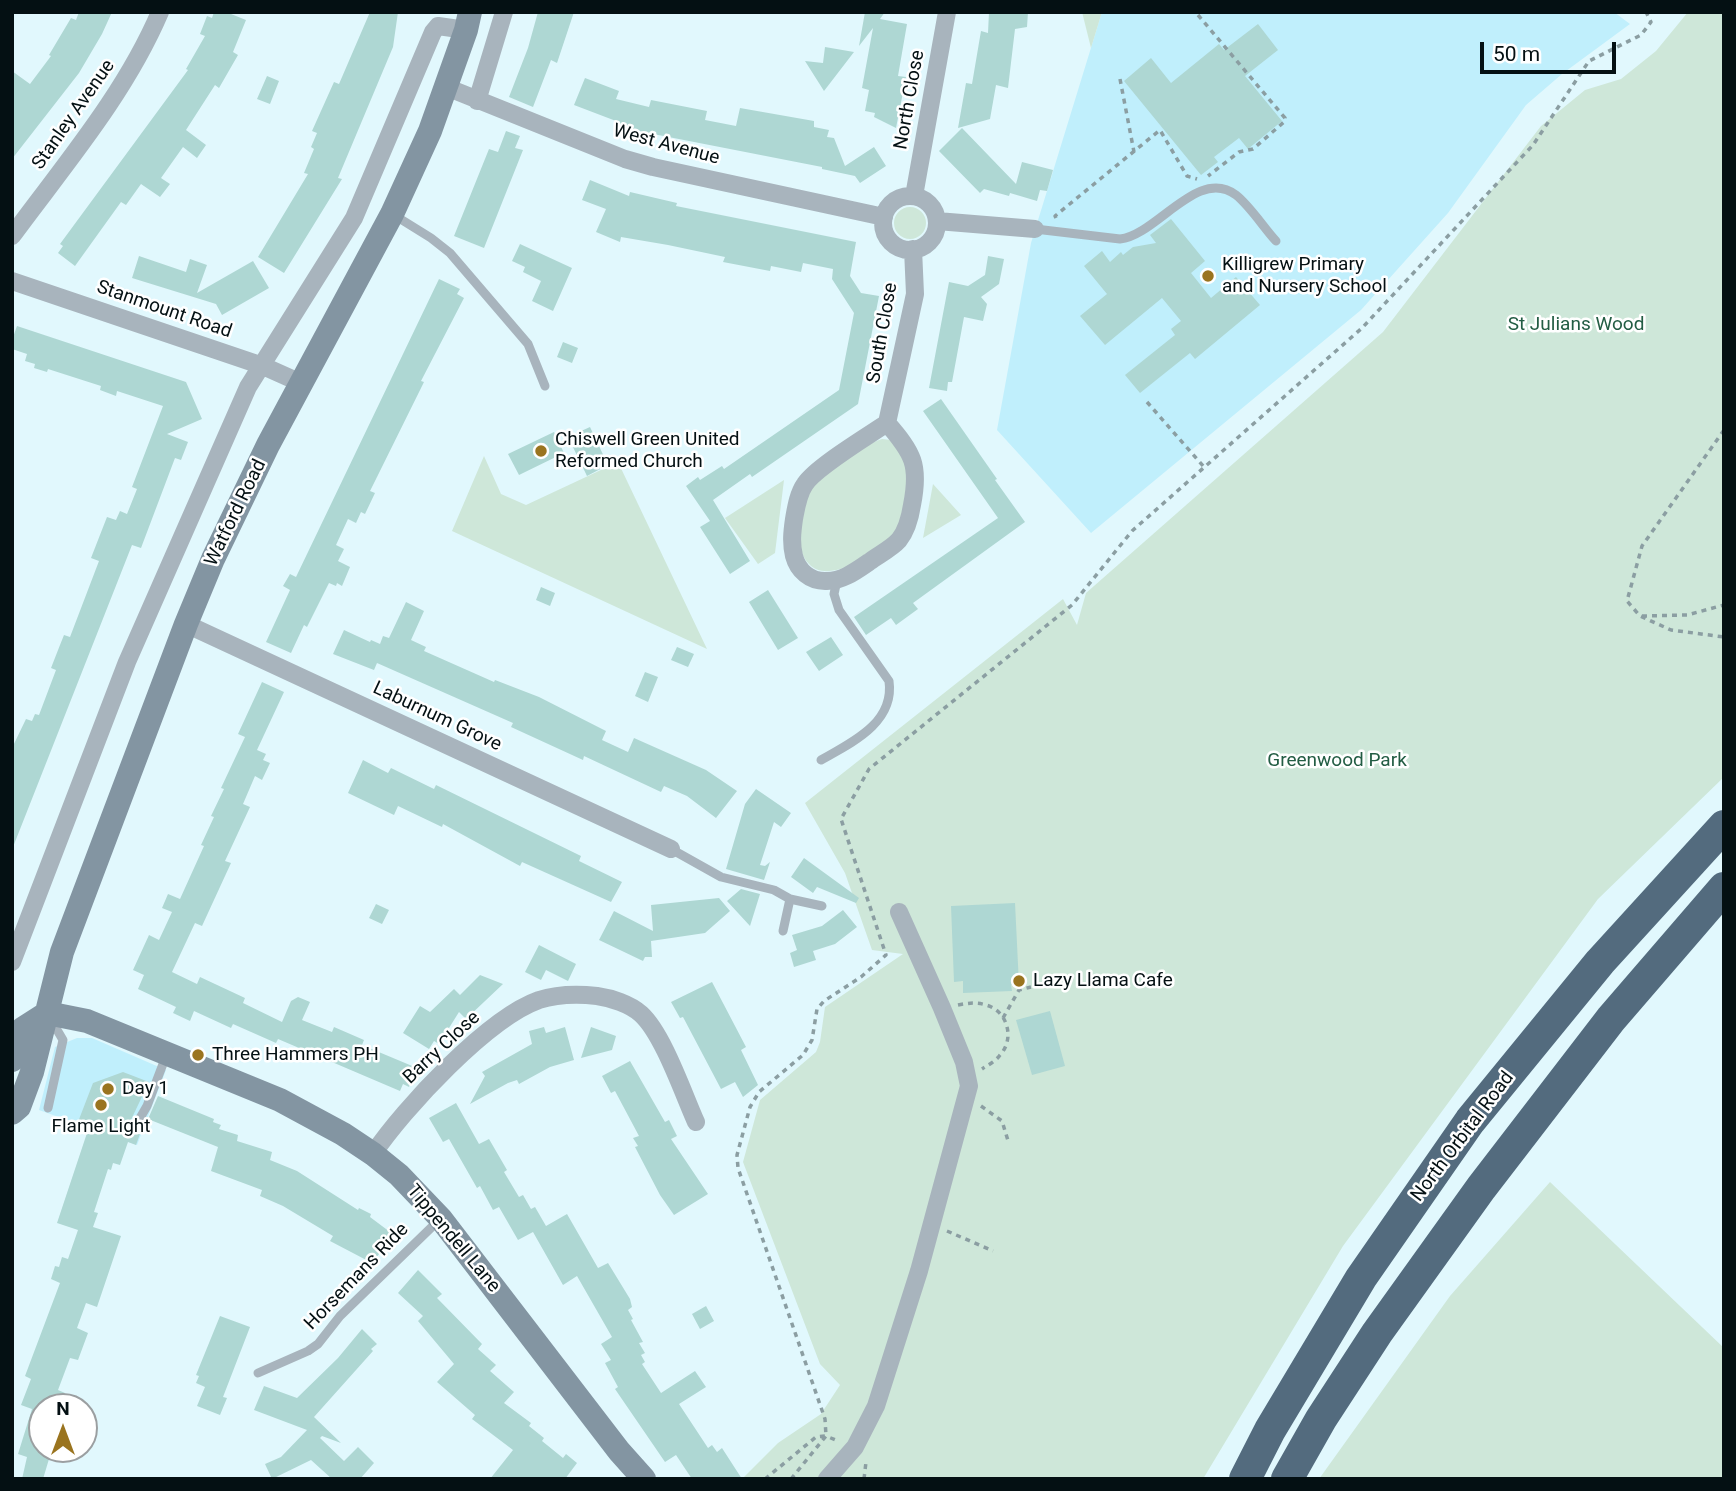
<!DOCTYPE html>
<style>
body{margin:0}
#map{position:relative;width:1736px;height:1491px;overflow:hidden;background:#e1f8fd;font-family:Roboto,sans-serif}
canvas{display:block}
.frame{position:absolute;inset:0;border:14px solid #041013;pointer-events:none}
.north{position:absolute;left:28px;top:1393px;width:70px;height:70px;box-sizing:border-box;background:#fff;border:2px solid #9b9fa1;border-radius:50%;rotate:0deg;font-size:19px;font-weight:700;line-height:28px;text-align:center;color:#041013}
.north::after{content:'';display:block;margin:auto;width:24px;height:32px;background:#9a741f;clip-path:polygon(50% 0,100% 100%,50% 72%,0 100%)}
.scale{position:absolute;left:1480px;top:42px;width:136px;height:32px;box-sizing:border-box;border:4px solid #041013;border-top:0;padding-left:9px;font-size:21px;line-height:24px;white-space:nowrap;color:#041013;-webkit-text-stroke:5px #fff;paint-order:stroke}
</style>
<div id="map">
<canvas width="1736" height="1491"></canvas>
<div class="frame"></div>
<div class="north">N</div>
<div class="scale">50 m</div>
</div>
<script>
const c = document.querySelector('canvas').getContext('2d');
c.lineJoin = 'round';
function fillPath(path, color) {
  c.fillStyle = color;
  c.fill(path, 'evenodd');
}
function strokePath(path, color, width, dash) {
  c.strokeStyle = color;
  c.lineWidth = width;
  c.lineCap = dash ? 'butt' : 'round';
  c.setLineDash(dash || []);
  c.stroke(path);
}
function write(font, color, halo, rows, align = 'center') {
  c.font = font + ' Roboto,sans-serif';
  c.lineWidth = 5;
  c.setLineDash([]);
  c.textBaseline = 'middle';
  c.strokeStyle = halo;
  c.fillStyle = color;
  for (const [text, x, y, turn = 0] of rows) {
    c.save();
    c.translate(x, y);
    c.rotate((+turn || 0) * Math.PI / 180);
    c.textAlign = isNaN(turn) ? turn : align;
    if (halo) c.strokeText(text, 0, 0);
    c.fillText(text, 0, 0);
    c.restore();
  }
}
fillPath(new Path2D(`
 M1102,12H1614L1630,24L1562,74L1526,105L1448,213L1361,310L1091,533L997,430L1031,243Z
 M77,1038H92L166,1070L137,1145L39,1110L55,1047Z`), '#c0effc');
fillPath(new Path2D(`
 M1082,12H1102L1091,48Z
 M1688,12H1724V777L1598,899L1343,1246L1203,1479H742L778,1443L821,1414L840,1385L820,1364L743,1162L760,1100L816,1052L820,1042L825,1007L903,954L872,950L845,873L805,803L1063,599L1077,625L1086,593L1383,332L1541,126L1585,90L1621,79L1656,51Z
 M894 223a16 16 0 1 1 32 0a16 16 0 1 1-32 0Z
 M882,439L891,440C895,446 901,451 904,457C912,474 906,515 896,530C883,549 830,587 809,564C795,550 801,525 804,507C805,502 805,496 808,492C821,473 860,446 882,439Z
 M484,456L501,494L526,505L618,462L707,649L452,531Z
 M784,480L775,553L758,564L725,518Z
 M933,484L961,515L923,538Z
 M1550,1182L1724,1348V1479H1319L1450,1296Z`), '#cee7d9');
fillPath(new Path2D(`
 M79,12H112L102,34L79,73L12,159V71L30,84L51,56L49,55L71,18L76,20Z
 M214,12H226L246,20L233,52L238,55L219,88L215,85L186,130L206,145L197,158L183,147L161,178L170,184L160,197L141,184L126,205L121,202L75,266L58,253L63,246L60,244L188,70L186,69L205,36L200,34L207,16L212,18Z
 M370,12H398L393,47L338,178L342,179L284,273L258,257L308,174L304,173L314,149L311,147L317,133L312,131L334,82L339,84Z
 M538,12H574L557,63L551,60L533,107L509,97L528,48Z
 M865,12H885L880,19L907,24L898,76L906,77L896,128L874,117L875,113L865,111L869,90L862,88L873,28L859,46Z
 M989,12H1028L1027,27L1015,29L1008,88L996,85L990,119L958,128L966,83L972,84L981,31L988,33Z
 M1258,24L1278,50L1245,76L1282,121L1248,149L1239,138L1214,157L1218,162L1201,175L1124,81L1151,58L1171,83L1219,44L1224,50Z
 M825,47L854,52L824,91L805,61L823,63Z
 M267,76L279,81L270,104L257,99Z
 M585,78L619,91L616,99L649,107L651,100L707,111L705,120L736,126L740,108L814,121V127L829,130L827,137L834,138L845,166L874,147L886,166L860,183L855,176L822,169V167L643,132L615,125L616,121L574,105Z
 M962,128L1016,184L1022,162L1053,170L1047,191L1040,190L1037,201L1010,193L1009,196L984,189L980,193L939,151Z
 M506,131L520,136L515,148L523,150L484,248L454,236L489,149L498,152Z
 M590,180L629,196L630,192L677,203L676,206L856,242L850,276L861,293L879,296L858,404L752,477L750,474L713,500L750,561L730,574L700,527L710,521L686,486L698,477L700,480L722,466L724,469L839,390L854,313L832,279L833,269L803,263L801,272L771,266L770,271L723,262L725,257L668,245L621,237L620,242L596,232L606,209L582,200Z
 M1171,219L1205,261L1191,273L1211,298L1236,277L1260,305L1195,359L1190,353L1140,393L1125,375L1175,335L1171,329L1181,321L1162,298L1105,345L1080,316L1107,294L1084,266L1102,251L1110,262L1121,252L1123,255L1133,247L1156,243L1150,235Z
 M520,244L572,268L553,311L532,301L541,281L523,272L525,267L512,261Z
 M139,256L186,272L190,259L207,265L197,293L253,261L269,288L222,315L216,304L132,278Z
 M988,256L1004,259L999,284L981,297L987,304L983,321L964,317L952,382H948L947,391L929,388L949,282L968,286L985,275Z
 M439,279L460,289L457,294L464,298L421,381L424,382L377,477L370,491L375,493L365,514L361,512L356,523L348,519L336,545L344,549L338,561L350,567L342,586L337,583L336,586L329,583L307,627L304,625L291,653L266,642L290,590L283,586L290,574L296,577Z
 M17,326L186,382L202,419L167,434L188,442L181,460L175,458L141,548L132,545L13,847L12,748L26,719L32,721L35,714L39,715L56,670L51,668L60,645L64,635L70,637L99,561L91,558L107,517L116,520L120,511L127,514L137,489L132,487L163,406L117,391L116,396L100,390L101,386L48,369L47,372L34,368L35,364L25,361L27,354L12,349V340Z
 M563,342L578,348L572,363L557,357Z
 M941,399L997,479L995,480L1025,522L913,603L918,609L896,625L891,618L866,635L854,617L998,518L923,411Z
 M590,427L608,465L587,476L568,437Z
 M554,432L564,453L519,475L508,454Z
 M541,587L555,593L550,606L536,600Z
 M768,590L798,638L778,650L749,602Z
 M406,602L424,611L411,640L426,647L424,651L494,682L495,680L539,697L606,731L602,740L628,752L634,738L706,770L737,791L716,818L687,796L664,786L661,792L584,756L583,760L511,727L513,723L377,663L374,670L333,654L344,630L370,642L371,640L380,644L383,636L389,638Z
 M831,637L843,655L819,671L806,652Z
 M677,647L694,654L688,667L671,660Z
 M645,672L658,677L648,702L635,696Z
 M262,682L284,692L257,750L266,754L263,760L270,763L262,780L255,776L243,804L250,807L225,861L231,863L202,926L195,923L172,972L197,984L200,977L245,998L243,1003L282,1022L291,1001L298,997L310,1002L302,1020L332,1032L334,1027L364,1040L362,1045L417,1068L409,1087L403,1084L400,1091L278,1039L276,1043L233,1024L231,1028L194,1011L190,1021L173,1013L176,1007L138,989L144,975L133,970L149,935L159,940L172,912L162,908L168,894L180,899L204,846L201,845L214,817L211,816L224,789L221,788L245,737L238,734Z
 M363,760L388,773L391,768L434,789L436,785L581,856L579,861L622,882L611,902L522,862L520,866L443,824L442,827L398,806L394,815L348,793Z
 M756,789L791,813L781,827L774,822L760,865L765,866L770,862L764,880L726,869L745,804Z
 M804,858L859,898L856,903L817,887L813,893L791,877Z
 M741,889L760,894L750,926L727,901Z
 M719,898L730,911L705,933L651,941L652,957H645L643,961L599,940L614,911L653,931L651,905Z
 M1015,903L1019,985H1011L1012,991L963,993V981L954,982L951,906Z
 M376,904L389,910L382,924L369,918Z
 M843,910L857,927L835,944L813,951L816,960L794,967L790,953L797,950L792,935L822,926Z
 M539,945L576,964L568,981L546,970L541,980L525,972Z
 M480,975L503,984L466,1019L459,1012L439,1044L434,1041L429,1049L403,1033L420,1006L430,1012L454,989L460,995Z
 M712,982L746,1047L741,1050L758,1085L743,1097L735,1082L721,1089L683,1017L680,1018L671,1002Z
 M1050,1011L1065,1066L1032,1075L1016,1020Z
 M544,1027L546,1033L565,1027L574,1060L550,1067L519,1084L517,1080L508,1083L470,1104L485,1076L482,1072L532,1044L529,1031Z
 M591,1027L616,1036L612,1050L581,1058Z
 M630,1061L665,1122L669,1120L677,1136L671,1139L708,1194L674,1215L660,1195L635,1147L638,1146L633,1138L639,1136L615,1091L611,1093L602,1076Z
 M123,1072L149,1082L129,1124L133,1131H139L142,1128L136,1145L128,1142L120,1165L113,1163L111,1170L108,1169L94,1212L98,1213L93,1227L121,1236L97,1307L86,1303L77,1328L88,1333L78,1360L70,1358L58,1390L65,1393L60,1407H42V1449H52L43,1479H22L27,1457L18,1454L32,1409L21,1405L31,1379L25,1376L60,1283L51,1279L55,1266L59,1267L62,1257L68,1259L78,1230L57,1223L89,1127L78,1122L93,1083Z
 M158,1096L214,1119L213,1122L221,1125L219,1129L238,1135L237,1141L272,1152L270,1160L297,1171L358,1210L359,1208L371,1214L370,1217L394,1235L372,1263L330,1241L333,1236L283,1206L260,1196L262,1190L211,1171L218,1147L148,1119Z
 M456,1103L479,1144L489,1139L507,1170L504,1172L519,1197L523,1195L531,1209L535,1207L546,1226L567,1214L598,1268L608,1263L630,1299L632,1307L628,1310L633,1319L631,1320L643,1342L639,1343L645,1353L641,1355L645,1362L642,1364L661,1393L695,1371L706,1387L679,1404L708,1448L712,1445L717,1452L722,1448L742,1479H692L676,1455L665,1462L615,1389L618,1387L605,1363L611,1360L601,1344L612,1337L577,1276L563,1285L533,1232L518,1240L499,1207L493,1210L480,1186L477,1188L449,1139L443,1142L429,1118Z
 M418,1270L442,1294L437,1298L482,1344L478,1349L496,1365L490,1371L514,1392L504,1403L531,1423L529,1426L544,1438L542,1441L563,1458L566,1454L577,1463L565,1479H490L513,1450L472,1419L475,1415L437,1382L454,1364L418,1321L423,1316L398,1293Z
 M706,1306L714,1321L700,1329L692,1314Z
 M220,1316L250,1327L223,1397L227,1398L220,1415L197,1406L205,1387L196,1383L199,1376L196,1375Z
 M362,1329L377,1344L371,1349L373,1351L314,1417L341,1443L322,1436L320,1438L344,1461L358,1447L374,1463L360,1479H332L311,1460L272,1479L265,1464L281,1457L307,1430L254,1410L264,1386L297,1398L338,1358Z`), '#aed7d3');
strokePath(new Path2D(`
 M1198,15L1285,118L1284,122L1253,149L1239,152L1208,176
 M1120,79L1134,152
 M1056,218L1055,216L1160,130L1187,176L1197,179
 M1147,402L1204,467
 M1724,430L1642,546L1627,601L1640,616L1671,630L1724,637
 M1642,616L1687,615L1724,605
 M958,1005C968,1003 977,1002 986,1005C1008,1011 1015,1039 1000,1055C996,1061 988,1065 982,1069
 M1003,1018L1019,990L1031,987
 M981,1106L1002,1121L1009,1144
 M947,1231L993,1251
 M765,1479L816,1437L826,1436L825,1419L738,1168L737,1155L750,1107L759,1092L803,1055L812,1040L817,1009L824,1001L861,977L886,955L841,819L869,769L1072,605L1132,531L1362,328L1533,145L1589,61L1641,35L1651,22L1646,12
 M791,1479L826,1436L838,1441
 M864,1479L866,1462`), '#8b9ea2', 3.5, [5, 5]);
strokePath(new Path2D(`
 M394,215L431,238L450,253L528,344L545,386
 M1035,229L1120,239C1157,235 1198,166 1236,195C1250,206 1264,228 1276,241
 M821,760C851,743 895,723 889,681L839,610L834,594L837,580
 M671,849L721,877L774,890L790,899L822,906
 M783,931L790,899
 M48,1108L63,1040L50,1018
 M136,1125L147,1106L166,1056
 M258,1373L308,1351L318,1344L340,1316L438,1221`), '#a8b4bd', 9);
strokePath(new Path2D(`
 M446,87L625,159L653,167L884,217
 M477,101L504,12
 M914,196L947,12
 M883 223a27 27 0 1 1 54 0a27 27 0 1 1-54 0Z
 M937,221L1035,229
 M12,236C65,164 125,94 160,12
 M12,281L263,366L301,383
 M887,423C913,453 920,465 912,505C910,518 907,530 899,540C891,549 878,555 869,562C856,571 841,582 825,581C810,581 798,571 794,556C791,543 792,533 794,519C796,508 798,494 805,484C816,467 868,436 887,423L915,294L913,249
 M186,624L671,849
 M12,962L127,662L248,387L354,218L433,32L438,26L466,30
 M373,1154C404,1108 488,1018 539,1000C558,994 578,994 597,996C611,998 630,1004 641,1014C663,1034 683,1093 696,1122
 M827,1479L855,1447L876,1406L919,1271L969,1086L964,1062L942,1008L899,912`), '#a8b4bd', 18);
strokePath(new Path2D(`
 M47,1013L87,1021L280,1100L343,1134L373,1154L399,1175L441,1219L619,1451L644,1479
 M12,1060L22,1029L47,1013
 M12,1113L19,1107L32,1072L62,952L186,624L213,559L268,445L392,214L430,131L466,30L470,12`), '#8395a2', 24);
strokePath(new Path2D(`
 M1245,1479L1270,1430L1361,1278L1470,1121L1600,962L1724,826
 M1287,1479L1321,1419L1377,1333L1481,1188L1611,1019L1724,888`), '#536b7e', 32);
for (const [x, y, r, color] of [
 [1208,276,7,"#9a741f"],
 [541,451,7,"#9a741f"],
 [1019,981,7,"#9a741f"],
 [198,1055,7,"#9a741f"],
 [108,1089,7,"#9a741f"],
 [101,1105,7,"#9a741f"]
]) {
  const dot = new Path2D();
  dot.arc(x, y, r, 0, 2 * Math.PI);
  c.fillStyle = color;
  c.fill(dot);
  strokePath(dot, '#fff', 2.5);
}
write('19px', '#041013', '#fff', [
 ["North Close",910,100,-80],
 ["Stanley Avenue",74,115,-55],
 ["West Avenue",666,145,15],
 ["Stanmount Road",164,310,19],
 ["South Close",883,333,-80],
 ["Watford Road",236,513,-64],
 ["Laburnum Grove",437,717,25],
 ["Barry Close",442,1048,-43],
 ["North Orbital Road",1463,1137,-53],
 ["Tippendell Lane",453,1239,50],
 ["Horsemans Ride",357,1277,-46]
]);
write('19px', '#041013', '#fff', [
 ["Killigrew Primary",1222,265],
 ["and Nursery School",1222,287],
 ["Chiswell Green United",555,440],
 ["Reformed Church",555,462],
 ["Lazy Llama Cafe",1033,981],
 ["Three Hammers PH",212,1055],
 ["Day 1",122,1089],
 ["Flame Light",101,1127,"center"]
], 'left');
write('19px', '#235d44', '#fff', [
 ["St Julians Wood",1576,325],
 ["Greenwood Park",1337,761]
]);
</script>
